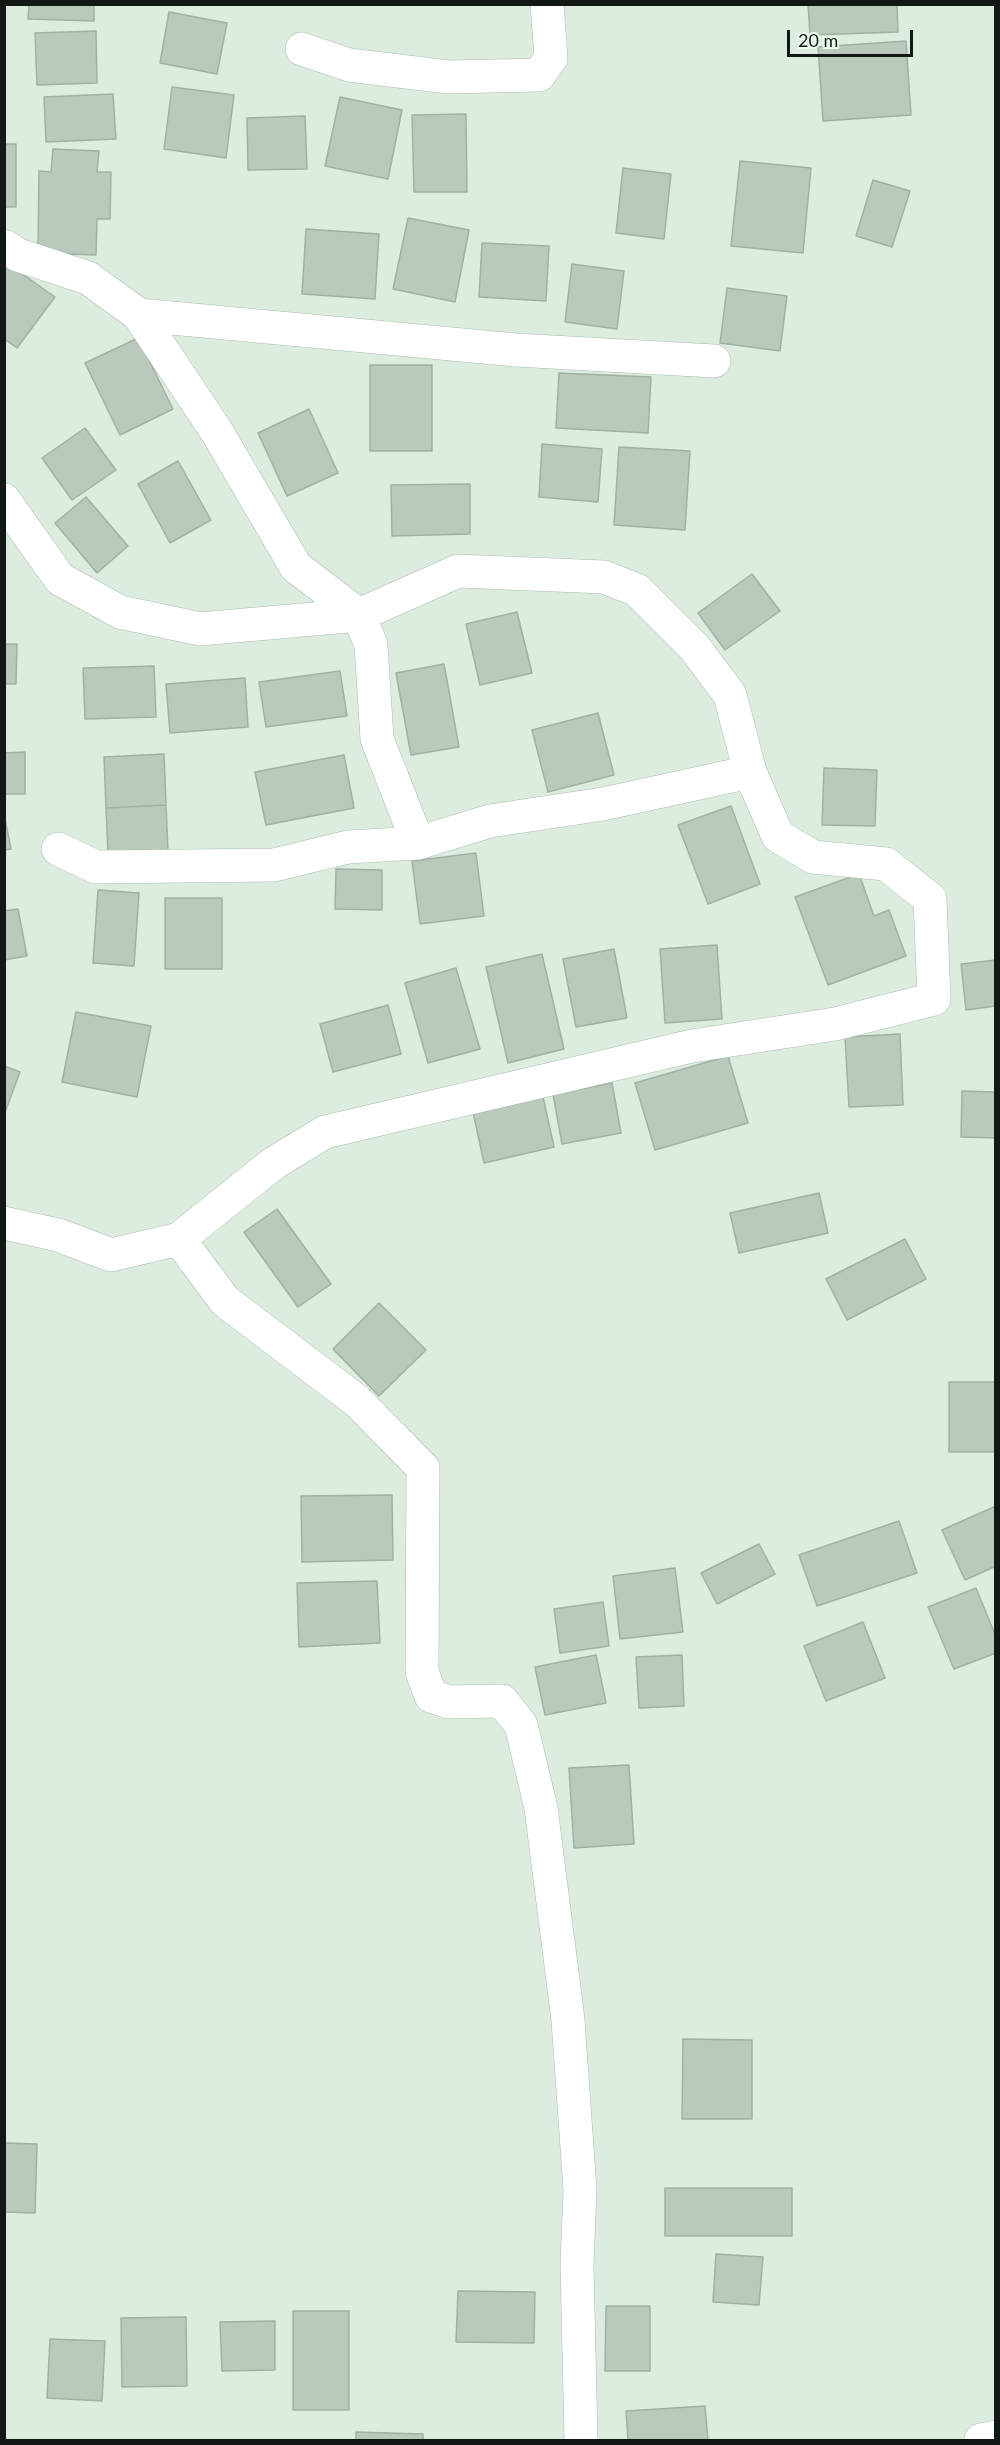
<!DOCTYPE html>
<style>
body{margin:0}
#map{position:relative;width:1000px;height:2445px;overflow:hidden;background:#dceddf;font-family:Lato,sans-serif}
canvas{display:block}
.frame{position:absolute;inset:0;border:6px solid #121813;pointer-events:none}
.scale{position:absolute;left:787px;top:30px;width:126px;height:27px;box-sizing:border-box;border:3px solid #121813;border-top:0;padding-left:8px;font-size:18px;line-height:21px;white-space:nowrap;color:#121813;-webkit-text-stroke:4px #e9faec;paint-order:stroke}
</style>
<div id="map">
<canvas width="1000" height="2445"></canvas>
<div class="frame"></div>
<div class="scale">20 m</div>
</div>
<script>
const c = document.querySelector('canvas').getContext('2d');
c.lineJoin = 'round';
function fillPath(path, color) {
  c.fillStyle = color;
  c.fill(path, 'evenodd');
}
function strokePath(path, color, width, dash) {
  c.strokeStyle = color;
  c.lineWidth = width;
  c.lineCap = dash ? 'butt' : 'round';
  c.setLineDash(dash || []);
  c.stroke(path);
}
const building = new Path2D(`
 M29,4H94V21L28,19Z
 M808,4H897L898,32L810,35Z
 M169,12L227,23L217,74L160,63Z
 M96,31L97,83L37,85L35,33Z
 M906,41L911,115L823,121L818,47Z
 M172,87L234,95L226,158L164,149Z
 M113,94L116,139L46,142L44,97Z
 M340,97L402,110L388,179L325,166Z
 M466,114L467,192H414L412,115Z
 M305,116L307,169L248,170L247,118Z
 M4,144H16V207H4Z
 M53,149L99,151L97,172H111L110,219H97L96,255L38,253L39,171L51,172Z
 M740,161L811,168L803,253L731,246Z
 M623,168L671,174L664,239L616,233Z
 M873,180L910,191L892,247L856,236Z
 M408,218L469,230L455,302L393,289Z
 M306,229L379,234L375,299L302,294Z
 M482,243L549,246L546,301L479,297Z
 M4,261L55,297L17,348L4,339Z
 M572,264L624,271L617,329L565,322Z
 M727,288L787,296L780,351L720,343Z
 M138,338L173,409L120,435L85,363Z
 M370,365H432V451H370Z
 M559,373L651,377L648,433L556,428Z
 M309,409L338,473L287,496L258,433Z
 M85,428L116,470L72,500L42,458Z
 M542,444L602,449L598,502L539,497Z
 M619,447L690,451L685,530L614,525Z
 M178,461L211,520L170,543L138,484Z
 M470,484V534L392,536L391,485Z
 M86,497L128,546L97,573L55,523Z
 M752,574L780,611L725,650L698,613Z
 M517,612L532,673L480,685L466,624Z
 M4,644H17L16,684H4Z
 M444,664L459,747L411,755L396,673Z
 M154,666L156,717L85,719L83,668Z
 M340,671L347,716L266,727L259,682Z
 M245,678L248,727L170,733L166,684Z
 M598,713L614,775L548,792L532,730Z
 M25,752V794H4V753Z
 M164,754L166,805L106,808L104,757Z
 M344,755L354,808L266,825L255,772Z
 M824,768L877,770L875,826L822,825Z
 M166,805L168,851L108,853L106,808Z
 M731,806L760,884L708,904L678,825Z
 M4,814L11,849L4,850Z
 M476,853L484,916L420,924L412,861Z
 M336,869L382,870V910L335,909Z
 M859,874L874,916L889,910L906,956L828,985L795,897Z
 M98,890L139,893L134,966L93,963Z
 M165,898H222V969H165Z
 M18,909L27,956L4,960V911Z
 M717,945L722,1019L665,1023L660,949Z
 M614,949L627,1018L576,1027L563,959Z
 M542,954L564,1049L508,1063L486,967Z
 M996,960V1006L966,1010L961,964Z
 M456,968L480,1049L428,1063L405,983Z
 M388,1005L401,1054L333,1072L320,1024Z
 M76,1012L151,1026L137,1097L62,1082Z
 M900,1034L903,1105L849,1107L845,1037Z
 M728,1056L748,1123L655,1150L635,1083Z
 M4,1066L20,1072L4,1115Z
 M612,1083L621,1133L562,1144L553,1094Z
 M962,1091L996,1092V1138L961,1137Z
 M543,1097L554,1147L484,1163L473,1112Z
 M819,1193L828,1233L739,1253L730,1213Z
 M277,1209L331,1284L298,1307L244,1232Z
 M905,1239L926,1279L847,1320L826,1279Z
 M379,1303L426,1350L379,1396L333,1349Z
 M949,1382H996V1452H949Z
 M392,1495L393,1560L302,1562L301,1496Z
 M996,1506V1566L965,1580L942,1530Z
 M899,1521L917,1573L817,1606L799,1555Z
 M759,1544L775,1574L717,1604L701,1573Z
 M675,1568L683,1632L620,1639L613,1576Z
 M377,1581L380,1643L299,1647L297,1583Z
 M976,1588L996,1637V1653L954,1669L928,1607Z
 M603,1602L609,1646L560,1653L554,1609Z
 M863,1622L885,1678L826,1701L804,1646Z
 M596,1655L606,1703L545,1715L535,1667Z
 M682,1655L684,1706L639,1708L636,1657Z
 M629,1765L634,1844L574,1848L569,1768Z
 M683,2039L752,2040V2119H682Z
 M4,2143L37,2144L35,2213L4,2212Z
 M665,2188H792V2236H665Z
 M716,2254L763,2257L759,2305L713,2302Z
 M458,2291L535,2292L534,2343L456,2342Z
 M606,2306H650V2371H605Z
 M293,2311H349V2410H293Z
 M186,2317L187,2386L122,2387L121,2318Z
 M275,2321V2370L222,2371L220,2322Z
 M50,2339L105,2341L102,2401L47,2398Z
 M705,2406L708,2440H628L626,2411Z
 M356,2432L423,2434V2440H356Z`);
fillPath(building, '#b9cabc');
strokePath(building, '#a0b1a3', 1.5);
const minor = new Path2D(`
 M302,49L349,65L448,77L539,75L551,58L547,4
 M4,246L18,255L88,278L139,315L217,432L296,567L359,615L371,645L377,739L418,843
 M139,315L516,350L714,361
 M4,500L60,579L120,612L200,629L359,615L458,571L604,577L637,590L694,647L730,695L750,772L778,836L813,857L886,864L930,899L934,999L835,1024L692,1046L325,1132L274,1163L179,1239L111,1255L58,1235L4,1223
 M58,849L96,867L274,865L348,847L418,843L490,821L603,804L750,772
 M179,1239L225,1301L357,1401L423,1468L422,1672L431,1696L449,1702L502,1701L521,1725L541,1808L568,2020L580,2190L577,2265L581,2440
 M981,2440L996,2437`);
strokePath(minor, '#abbbae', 34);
strokePath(minor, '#fff', 33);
</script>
